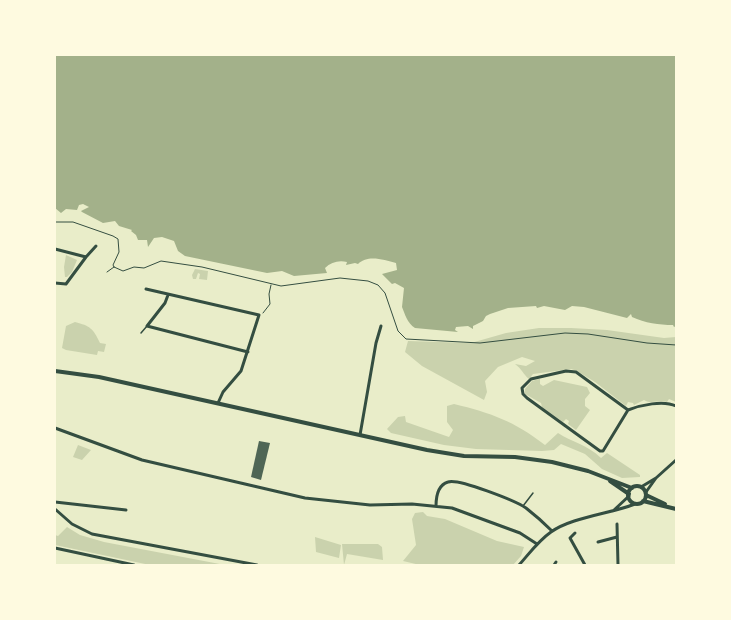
<!DOCTYPE html>
<style>
body{margin:0}
#map{position:relative;width:731px;height:620px;overflow:hidden;background:#e9edc9;font-family:Lora,serif}
canvas{display:block}
.frame{position:absolute;inset:0;border:56px solid #fefae0;pointer-events:none}
</style>
<div id="map">
<canvas width="731" height="620"></canvas>
<div class="frame"></div>
</div>
<script>
const c = document.querySelector('canvas').getContext('2d');
c.lineJoin = 'round';
function fillPath(path, color) {
  c.fillStyle = color;
  c.fill(path, 'evenodd');
}
function strokePath(path, color, width, dash) {
  c.strokeStyle = color;
  c.lineWidth = width;
  c.lineCap = dash ? 'butt' : 'round';
  c.setLineDash(dash || []);
  c.stroke(path);
}
fillPath(new Path2D(`
 M66,255L77,260L72,272L67,277H65L64,267Z
 M195,269L208,271L207,280L199,279L200,274L198,273L196,279H193L192,275Z
 M75,322C90,326 93,328 100,343L106,344L104,352L98,351L97,355L66,350L62,348L66,326Z
 M539,328H571L607,330L664,338L676,337V402L669,399L667,402C659,399 652,405 644,400L634,405L633,403L628,402L626,406L595,382L577,371L571,369L533,374L529,379C523,374 522,369 515,364L526,366L535,361L522,357L498,367L485,381L487,392L484,400L422,366L405,352L408,341L471,343L506,333Z
 M539,379H540V384L543,386L554,380L587,387L590,393L585,399V406L590,410L576,430L568,424L569,421L566,419L563,422L542,407L541,403L525,394V389L532,381Z
 M454,404C491,413 514,421 545,445L558,433C572,442 588,445 601,458L607,453L640,475V477L622,478L602,469L585,454L561,444L554,450L542,451L476,449L444,445L391,433L387,429L398,417L405,416L406,422L449,437L453,430L447,422V406Z
 M78,445L91,450L82,460L73,457Z
 M423,512L427,516L445,519L497,541L524,547L521,556L513,565H420L403,561L416,545L412,519L415,513Z
 M67,527L80,535L104,542L225,565H150L55,545V535L58,536Z
 M315,537L341,545L339,558L316,552Z
 M342,544H378L382,547L383,560L347,554L344,565Z`), '#cad2ad');
fillPath(new Path2D(`
 M55,55H676V326L674,327L673,325C659,325 645,323 632,317L631,314L627,318L584,307L572,306L565,310L544,306L537,308L536,306L508,308L490,314L486,316L483,321L473,326V329L468,326L456,327L455,330L458,332L415,328C407,323 405,314 402,307L404,288L395,283L392,284L382,274L397,270L396,263C384,260 368,254 358,264L355,263L346,265L347,262C339,260 331,262 325,268L327,273L294,276L282,271L267,273L185,256L178,251L174,241L162,237L154,238L148,247L147,240H138L136,235L131,231L132,230L119,226L115,221L103,223L82,212L81,211L89,207L83,204L79,205L77,210L66,209L61,213L55,208Z`), '#a3b18a');
fillPath(new Path2D(`
 M259,441L270,443L261,480L251,477Z`), '#4f6655');
strokePath(new Path2D(`
 M55,222H73L113,236L118,239L119,252L113,265L114,267
 M114,267L123,271L134,267L144,268L161,261L202,267L281,286L340,278L368,281L378,285L385,293L398,331L406,339L480,343L565,333L588,334L647,343L676,345
 M107,272L114,267
 M263,313L270,304L269,294L271,285`), '#344e41', 1);
strokePath(new Path2D(`
 M141,333L147,326
 M523,506L533,493`), '#344e41', 1.5);
strokePath(new Path2D(`
 M55,249L86,257L66,284L55,283
 M86,257L96,246
 M146,289L259,315L241,371L223,392L218,403
 M168,295L165,303L147,326L248,352
 M628,410L603,451H600L527,398L523,394L522,388L531,379L566,371L576,372L628,410C641,405 663,400 676,406
 M55,428L142,460L305,498L370,505L412,504L452,508L520,533L537,544
 M360,435L376,343L381,326
 M641,487L656,478
 M646,492L656,478L676,460
 M55,502L126,510
 M436,506C436,497 438,485 448,482C458,478 516,501 526,508C535,515 544,523 552,531
 M55,509L72,524L92,534L257,565
 M613,511L629,496
 M617,524L618,565
 M575,533L570,538L585,565
 M598,542L617,537
 M55,548L134,565
 M519,565C529,554 538,541 551,532C572,517 610,514 635,504
 M554,565L556,562`), '#344e41', 3);
strokePath(new Path2D(`
 M55,371L99,377L427,450L464,456L515,457L552,462L588,471L632,488
 M610,481L629,494
 M628 495a9 9 0 1 1 18 0a9 9 0 1 1-18 0Z
 M646,495L665,504
 M643,501L676,509`), '#344e41', 4);
</script>
